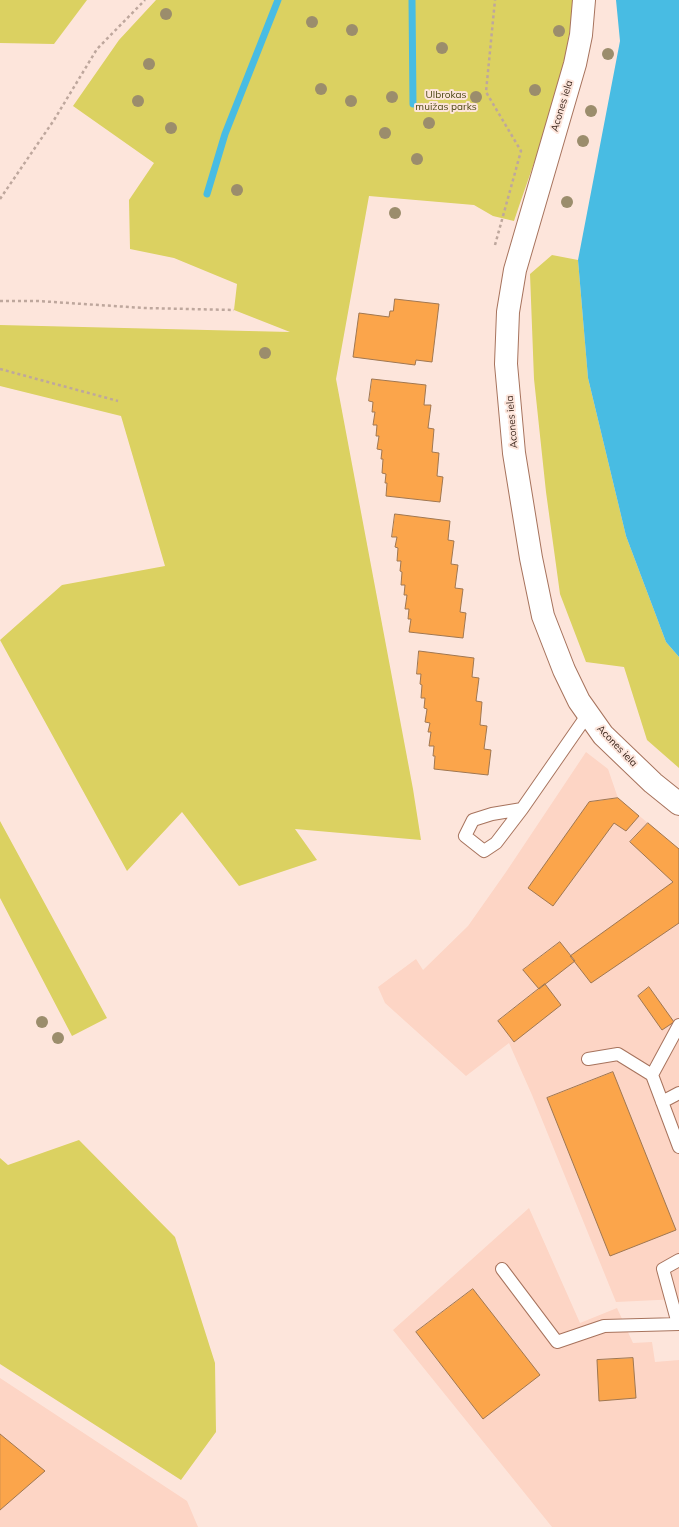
<!DOCTYPE html>
<meta charset="utf-8">
<style>
body{margin:0}
canvas{display:block;background:#fde5db}
</style>
<canvas width="679" height="1527"></canvas>
<script>
const c = document.querySelector('canvas').getContext('2d');
c.lineJoin = 'round';
function fillPath(path, color) {
  c.fillStyle = color;
  c.fill(path, 'evenodd');
}
function strokePath(path, color, width, dash) {
  c.strokeStyle = color;
  c.lineWidth = width;
  c.lineCap = dash ? 'butt' : 'round';
  c.setLineDash(dash || []);
  c.stroke(path);
}
function write(font, color, halo, rows, align = 'center') {
  c.font = font + ' Mulish,sans-serif';
  c.lineWidth = 4;
  c.setLineDash([]);
  c.textBaseline = 'middle';
  c.strokeStyle = halo;
  c.fillStyle = color;
  for (const [text, x, y, turn = 0] of rows) {
    c.save();
    c.translate(x, y);
    c.rotate((+turn || 0) * Math.PI / 180);
    c.textAlign = isNaN(turn) ? turn : align;
    if (halo) c.strokeText(text, 0, 0);
    c.fillText(text, 0, 0);
    c.restore();
  }
}
fillPath(new Path2D(`
 M586,752L608,769L618,798L679,849V1299L616,1302L532,1095L509,1043L466,1076L385,1003L378,987L416,959L423,970L468,926L506,872Z
 M529,1208L580,1323L617,1308L633,1343L652,1342L655,1362L679,1360V1527H552L393,1330Z
 M0,1378L187,1501L198,1527H0Z`), '#fdd5c5');
fillPath(new Path2D(`
 M0,0H87L54,44L0,43Z
 M156,0H573C568,76 538,150 514,221L493,216L474,205L369,196L336,379L413,789L421,840L295,829L317,860L239,886L182,812L127,871L0,640L62,585L165,566L121,416L0,386V325L290,332L234,310L237,284L174,258L130,249L129,200L154,163L73,106L119,40Z
 M552,255L578,260L588,378L626,536L666,642L679,657V768L647,740L624,667L586,662L560,594L546,492L534,379L530,274Z
 M0,821L107,1018L72,1036L0,898Z
 M79,1140L175,1237L215,1363L216,1432L181,1480L0,1364V1158L8,1165Z`), '#dbd161');
fillPath(new Path2D(`
 M616,0H679V657L666,642L626,536L588,378L578,260L620,41Z`), '#48bce3');
strokePath(new Path2D(`
 M412,0L413,104
 M207,194L225,134L278,0`), '#48bce3', 7);
const building = new Path2D(`
 M395,299L439,304L432,362L416,360L415,365L353,357L359,313L389,317L390,311H393Z
 M372,379L426,385L424,405H431L428,428L434,429L432,452L439,453L437,476L443,477L440,502L386,496L387,483H385L386,474L382,473L383,459H381L382,450L377,449L379,436H376L377,425H373L375,412H372L373,402L369,401Z
 M395,514L450,521L448,540L454,541L451,564L458,565L455,588L463,589L460,612L466,613L463,638L409,632L411,619H408L409,609H405L407,595H404L405,585H401L402,572L400,571L401,561H397L398,548L395,547L397,537H392Z
 M419,651L474,658L472,677L479,678L476,701L482,702L480,725L487,726L484,749L491,750L488,775L434,769L435,756H433L434,746H429L431,732H428L430,723L425,722L427,709L424,708L425,698H421L422,685L420,684L421,674H417Z
 M618,798L639,816L626,831L614,823L553,906L528,888L589,802Z
 M648,823L679,849V923L591,983L570,956L673,882L630,842Z
 M560,942L575,961L539,989L523,970Z
 M545,984L561,1005L514,1042L498,1021Z
 M649,987L674,1022L662,1030L638,996Z
 M613,1072L676,1230L610,1256L547,1098Z
 M473,1289L540,1375L483,1419L416,1332Z
 M633,1358L636,1398L599,1401L597,1360Z
 M0,1434L45,1471L0,1510Z`);
fillPath(building, '#fba54b');
strokePath(building, '#a07751', 1);
const service = new Path2D(`
 M522,809L492,814L473,820L465,836L484,851L496,843L522,809L588,714
 M679,1025L652,1075L679,1147
 M588,1059L618,1054L652,1075
 M662,1102L679,1093
 M502,1269L557,1342L604,1326L679,1324
 M678,1324L663,1269L679,1260`);
const tertiary = new Path2D(`
 M584,0L581,35L575,64L515,270L508,312L506,364L514,453L531,558L543,616L564,670L579,701L603,735L653,783L679,804`);
strokePath(service, '#a7735d', 14);
strokePath(tertiary, '#a7735d', 24);
strokePath(new Path2D(`
 M0,199L54,120L97,49L145,0
 M495,245L521,151L486,92L495,0
 M0,301H38L144,308L234,310
 M0,369L118,401`), '#bea79d', 2.5, [3, 3]);
strokePath(service, '#fff', 12);
strokePath(tertiary, '#fff', 22);
c.fillStyle = '#9b8d6c';
for (const [x, y] of [
 [166,14],
 [312,22],
 [352,30],
 [559,31],
 [442,48],
 [608,54],
 [149,64],
 [321,89],
 [535,90],
 [392,97],
 [476,97],
 [138,101],
 [351,101],
 [591,111],
 [429,123],
 [171,128],
 [385,133],
 [583,141],
 [417,159],
 [237,190],
 [567,202],
 [395,213],
 [265,353],
 [42,1022],
 [58,1038]
]) {
  c.beginPath();
  c.arc(x, y, 6, 0, 2 * Math.PI);
  c.fill();
}
write('10px', '#4a4512', '#fde5db', [
 ["Ulbrokas",446,95],
 ["muižas parks",446,107]
]);
write('10px', '#382319', '#fde5db', [
 ["Acones iela",562,106,-73],
 ["Acones iela",512,422,-95],
 ["Acones iela",617,746,46]
]);
</script>
